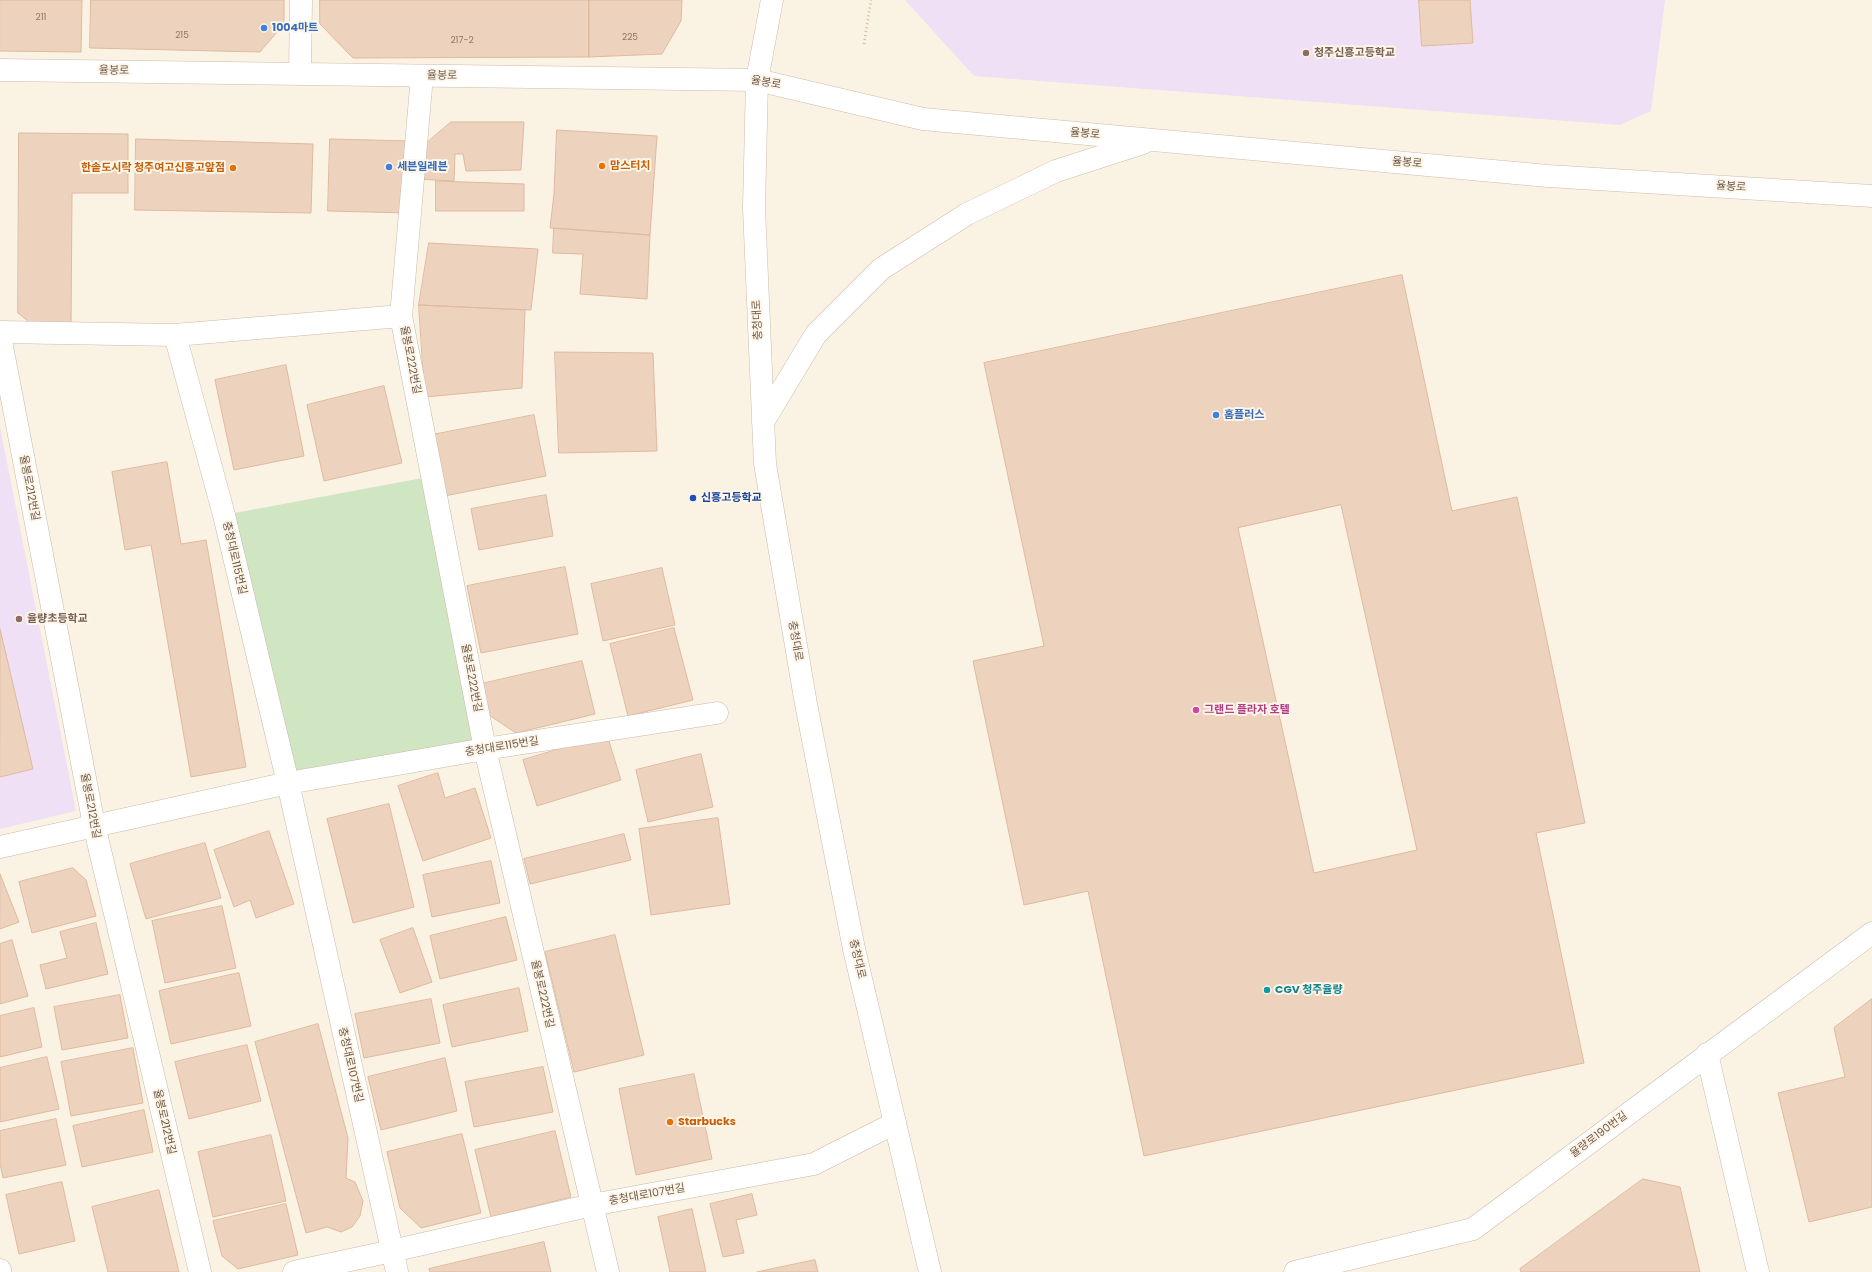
<!DOCTYPE html>
<meta charset="utf-8">
<style>
body{margin:0}
canvas{display:block;background:#faf2e3}
</style>
<canvas width="1872" height="1272"></canvas>
<script>
const c = document.querySelector('canvas').getContext('2d');
c.lineJoin = 'round';
function fillPath(path, color) {
  c.fillStyle = color;
  c.fill(path, 'evenodd');
}
function strokePath(path, color, width, dash) {
  c.strokeStyle = color;
  c.lineWidth = width;
  c.lineCap = dash ? 'butt' : 'round';
  c.setLineDash(dash || []);
  c.stroke(path);
}
function write(font, color, halo, rows, align = 'center') {
  c.font = font + ' Poppins,"Noto Sans KR",sans-serif';
  c.lineWidth = 4;
  c.setLineDash([]);
  c.textBaseline = 'middle';
  c.strokeStyle = halo;
  c.fillStyle = color;
  for (const [text, x, y, turn = 0] of rows) {
    c.save();
    c.translate(x, y);
    c.rotate((+turn || 0) * Math.PI / 180);
    c.textAlign = isNaN(turn) ? turn : align;
    if (halo) c.strokeText(text, 0, 0);
    c.fillText(text, 0, 0);
    c.restore();
  }
}
fillPath(new Path2D(`
 M905,0H1665L1651,111L1620,125L974,76Z
 M0,427L76,811L0,829Z`), '#efe0f6');
fillPath(new Path2D(`
 M433,476L485,749L288,783L224,515Z`), '#d0e6c3');
const building = new Path2D(`
 M0,0H82L81,52L0,51Z
 M91,0H284V24L260,52L90,48Z
 M320,0H589V57L353,58L320,24Z
 M589,0H682L681,21L662,54L589,57Z
 M1419,0H1470L1473,43L1422,46Z
 M451,122H524L521,170L466,171L463,154H455L454,181L415,179L416,152Z
 M557,130L657,136L650,235L550,228L554,194Z
 M19,133L128,134V193H72L71,327H35L18,313Z
 M136,139L313,144L311,213L135,210Z
 M330,139L411,141L409,213L328,211Z
 M436,181L524,184V211H436Z
 M554,228L650,235L647,299L580,294L583,254L553,253Z
 M429,243L538,249L531,310L419,305Z
 M1402,275L1452,511L1517,497L1585,823L1536,833L1584,1063L1144,1156L1088,891L1024,905L973,661L1044,646L984,363Z
 M419,305L525,310L522,388L425,397Z
 M555,352L653,353L657,451L559,453Z
 M286,365L304,456L234,470L215,380Z
 M384,386L402,463L324,481L307,405Z
 M534,415L546,476L444,496L432,435Z
 M167,462L181,544L206,540L246,767L191,777L151,545L125,550L112,472Z
 M546,495L553,536L479,550L471,509Z
 M1341,505L1417,850L1314,873L1238,528Z
 M565,567L578,634L481,653L467,586Z
 M662,568L675,625L603,641L591,584Z
 M674,628L693,700L628,716L610,644Z
 M0,629L33,769L0,777Z
 M582,661L595,714L516,733L489,715L481,684Z
 M607,735L621,780L537,806L523,760Z
 M701,754L713,807L648,822L636,770Z
 M438,773L445,798L475,788L491,838L423,861L398,786Z
 M389,804L414,907L353,923L327,819Z
 M718,818L730,904L651,915L639,829Z
 M269,831L294,904L256,918L250,900L234,907L214,850Z
 M624,834L631,860L530,884L524,859Z
 M205,843L221,898L146,919L130,864Z
 M491,861L500,903L432,917L423,875Z
 M73,868L86,880L96,916L32,933L19,882Z
 M0,874L19,922L0,929Z
 M222,906L236,968L165,983L152,921Z
 M506,917L517,960L440,979L430,936Z
 M96,923L108,974L46,989L40,965L67,958L60,932Z
 M413,928L432,982L400,993L380,940Z
 M615,935L644,1055L574,1072L545,952Z
 M12,940L28,996L0,1004V944Z
 M239,973L251,1026L171,1044L159,991Z
 M519,988L528,1031L452,1047L443,1005Z
 M120,995L128,1038L62,1050L54,1007Z
 M431,999L440,1043L364,1058L355,1014Z
 M1872,999V1207L1809,1222L1778,1093L1845,1077L1834,1028Z
 M34,1008L42,1047L0,1057V1016Z
 M318,1024L348,1138L346,1178L355,1182L363,1201L360,1216L352,1227L341,1232L327,1227L306,1233L255,1042Z
 M247,1045L261,1101L189,1119L175,1062Z
 M133,1048L143,1103L71,1116L61,1062Z
 M47,1057L59,1109L0,1122V1068Z
 M445,1058L457,1111L381,1130L368,1077Z
 M543,1067L553,1112L474,1127L465,1082Z
 M694,1074L712,1159L636,1175L619,1089Z
 M144,1110L153,1152L82,1167L73,1126Z
 M56,1119L66,1165L3,1178L0,1163V1131Z
 M555,1131L571,1197L491,1217L475,1150Z
 M462,1134L481,1213L421,1228L400,1208L387,1152Z
 M271,1135L286,1201L213,1217L198,1152Z
 M1643,1179L1680,1187L1700,1272H1521L1520,1269Z
 M62,1182L75,1241L19,1254L6,1195Z
 M159,1190L179,1272H108L92,1207Z
 M752,1194L757,1215L736,1220L744,1253L723,1257L710,1204Z
 M286,1204L298,1255L238,1269L222,1256L213,1221Z
 M692,1209L706,1272H670L658,1217Z
 M544,1242L551,1272H430L429,1269Z
 M815,1260L818,1272H757Z`);
fillPath(building, '#edd2bd');
strokePath(building, '#dfba9e', 1);
const street = new Path2D(`
 M300,73L301,0
 M422,76L401,316L485,749L608,1272
 M0,332L175,335L401,316
 M175,335L224,515L288,783L397,1272
 M0,336L94,825L200,1272
 M0,847L288,783L485,749L717,713
 M1707,1054L1758,1272
 M0,1270V1272
 M294,1272L392,1251L592,1205L814,1164L895,1123
 M1295,1272L1473,1229L1872,933`);
const secondary = new Path2D(`
 M772,0L757,80L754,208L765,464L806,704L854,949L930,1272
 M0,70L757,80L923,119L1548,176L1872,196
 M763,422L816,334L881,269L967,214L1056,171L1143,143`);
strokePath(street, '#cabaaa', 23);
strokePath(secondary, '#cfbcab', 23);
strokePath(new Path2D(`
 M864,44L871,0`), '#d2b6a0', 2.5, [1, 3]);
strokePath(street, '#fff', 22);
strokePath(secondary, '#fff', 22);
for (const [x, y, r, color] of [
 [264,28,4,"#3f7fe0"],
 [1306,53,4,"#8d6e63"],
 [602,166,4,"#e8710a"],
 [389,167,4,"#3f7fe0"],
 [233,168,4,"#e8710a"],
 [1216,415,4,"#3f7fe0"],
 [693,498,4,"#1a4fb4"],
 [19,619,4,"#8d6e63"],
 [1196,710,4,"#d1479c"],
 [1267,990,4,"#0f9aa8"],
 [670,1122,4,"#e8710a"]
]) {
  const dot = new Path2D();
  dot.arc(x, y, r, 0, 2 * Math.PI);
  c.fillStyle = color;
  c.fill(dot);
  strokePath(dot, '#fdf6e9', 1.5);
}
write('9px', '#8f7868', null, [
 ["211",41,18],
 ["215",182,36],
 ["225",630,38],
 ["217-2",462,41]
]);
write('bold 11px', '#366cbe', '#fdf6e9', [
 ["1004마트",272,28],
 ["세븐일레븐",397,167],
 ["홈플러스",1224,415]
], 'left');
write('bold 11px', '#785e54', '#fdf6e9', [
 ["청주신흥고등학교",1314,53],
 ["율량초등학교",27,619]
], 'left');
write('11px', '#705a4b', '#fdf6e9', [
 ["율봉로",114,71,1],
 ["율봉로",442,76,1],
 ["율봉로",766,83,10],
 ["율봉로",1085,134,5],
 ["율봉로",1407,163,5],
 ["율봉로",1731,187,4],
 ["충청대로",758,320,-93],
 ["율봉로222번길",410,360,79],
 ["율봉로212번길",29,488,79],
 ["충청대로115번길",234,558,77],
 ["충청대로",795,641,80],
 ["율봉로222번길",471,678,79],
 ["충청대로115번길",502,747,-9],
 ["율봉로212번길",90,806,79],
 ["충청대로",857,959,77],
 ["율봉로222번길",542,994,77],
 ["충청대로107번길",350,1065,77],
 ["율봉로212번길",164,1122,77],
 ["율량로190번길",1599,1135,-37],
 ["충청대로107번길",647,1195,-10]
]);
write('bold 11px', '#c56008', '#fdf6e9', [
 ["맘스터치",610,166],
 ["한솥도시락 청주여고신흥고앞점",225,168,"right"],
 ["Starbucks",678,1122]
], 'left');
write('bold 11px', '#164399', '#fdf6e9', [
 ["신흥고등학교",701,498]
], 'left');
write('bold 11px', '#b23c85', '#fdf6e9', [
 ["그랜드 플라자 호텔",1204,710]
], 'left');
write('bold 11px', '#0d838f', '#fdf6e9', [
 ["CGV 청주율량",1275,990]
], 'left');
</script>
